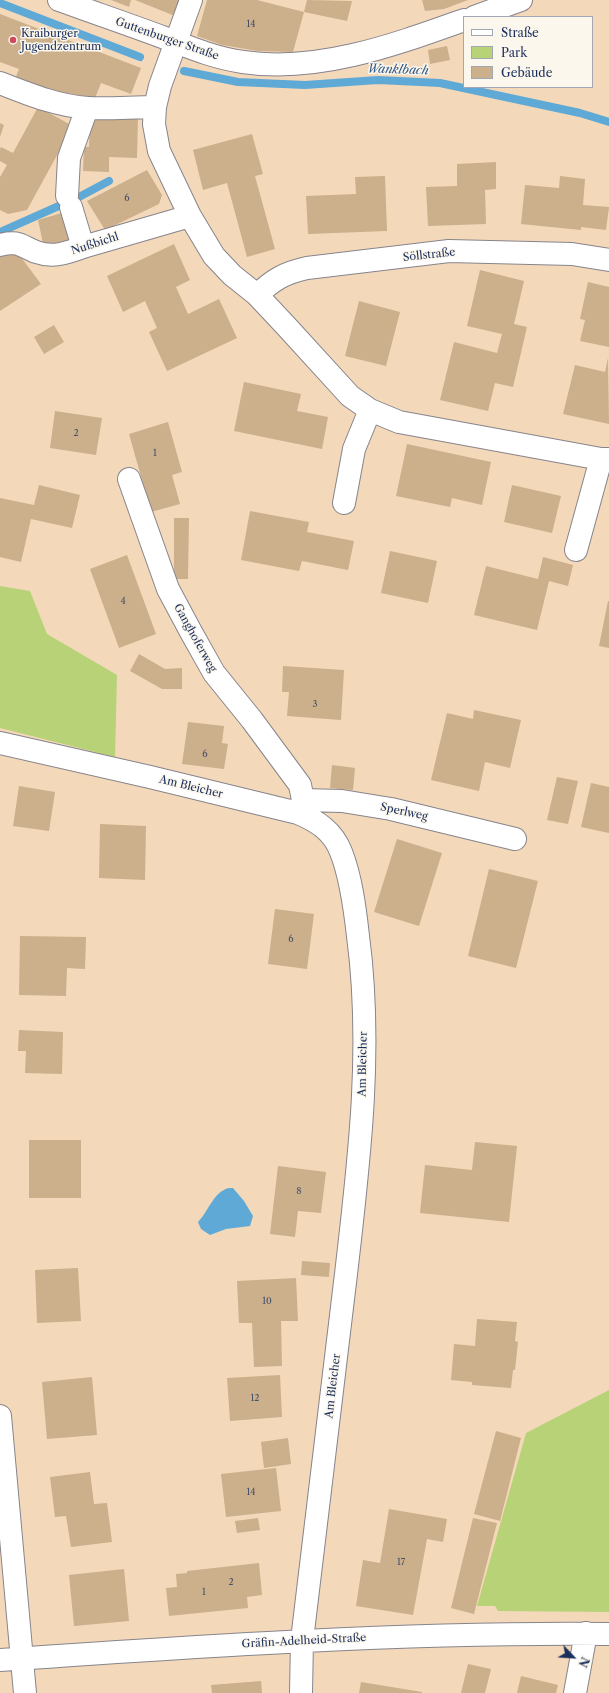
<!DOCTYPE html>
<meta charset="utf-8">
<style>
body{margin:0}
#map{position:relative;width:609px;height:1693px;overflow:hidden;background:#f3d9ba;font-family:"Libre Caslon Text",serif}
canvas{display:block}
.legend{position:absolute;left:463px;top:16px;width:130px;height:72px;box-sizing:border-box;background:#fbf7ec;border:1px solid #a1a7b3;margin:0;padding:5px 7px;list-style:none;font-size:12px;color:#1b2f5e}
.legend li{display:flex;align-items:center;gap:8px;height:20px}
.legend b{width:20px;border:1px solid #a1a7b3}
.north{position:absolute;left:553px;top:1637px;width:40px;height:40px;-webkit-text-stroke:3px #fbf7ec;paint-order:stroke;rotate:115deg;font-size:11px;font-weight:700;line-height:16px;text-align:center;color:#1b2f5e}
.north::after{content:'';display:block;margin:auto;width:14px;height:18px;background:#1b2f5e;clip-path:polygon(50% 0,100% 100%,50% 72%,0 100%)}
</style>
<div id="map">
<canvas width="609" height="1693"></canvas>
<ul class="legend">
<li><b style="height:5px;background:#fff"></b>Straße</li>
<li><b style="height:11px;background:#b8d278"></b>Park</li>
<li><b style="height:11px;background:#ccaf8b"></b>Gebäude</li>
</ul>
<div class="north">N</div>
</div>
<script>
const c = document.querySelector('canvas').getContext('2d');
c.lineJoin = 'round';
function fillPath(path, color) {
  c.fillStyle = color;
  c.fill(path, 'evenodd');
}
function strokePath(path, color, width, dash) {
  c.strokeStyle = color;
  c.lineWidth = width;
  c.lineCap = dash ? 'butt' : 'round';
  c.setLineDash(dash || []);
  c.stroke(path);
}
function write(font, color, halo, rows, align = 'center') {
  c.font = font + ' "Libre Caslon Text",serif';
  c.lineWidth = 3;
  c.setLineDash([]);
  c.textBaseline = 'middle';
  c.strokeStyle = halo;
  c.fillStyle = color;
  for (const [text, x, y, turn = 0] of rows) {
    c.save();
    c.translate(x, y);
    c.rotate((+turn || 0) * Math.PI / 180);
    c.textAlign = isNaN(turn) ? turn : align;
    if (halo) c.strokeText(text, 0, 0);
    c.fillText(text, 0, 0);
    c.restore();
  }
}
fillPath(new Path2D(`
 M0,586L30,591L47,634L117,675L115,757L0,728Z
 M609,1390V1612L498,1611L495,1606H477L526,1433Z`), '#b8d278');
fillPath(new Path2D(`
 M233,1188L244,1201L253,1216L250,1226L226,1229L210,1235L201,1229L198,1222C207,1213 213,1195 224,1190C226,1188 230,1188 233,1188Z`), '#5fa9d6');
strokePath(new Path2D(`
 M0,3L140,57
 M184,71L238,82L305,85L378,80L440,83L580,113L609,122
 M0,232L79,197L109,181`), '#5fa9d6', 8);
fillPath(new Path2D(`
 M111,0H131L129,7Z
 M135,0H181L175,16Z
 M207,0H257L304,12L293,52L258,51L222,45L197,36Z
 M307,0L352,1L347,21L304,12Z
 M422,0H468L444,9L425,11Z
 M0,14L141,68L131,94L101,83L92,106L15,79L19,69L0,62Z
 M447,46L450,60L430,64L428,50Z
 M38,107L73,126L27,210L8,214L0,210V177L7,165L0,161V149L1,147L13,153Z
 M90,116L138,117L137,158L109,157V172L83,171L84,147H89Z
 M0,123L4,125L0,137Z
 M252,134L263,174L255,176L275,249L247,257L227,183L203,190L193,150Z
 M496,162V189L485,190L486,224L428,226L426,187L457,186V164Z
 M147,170L162,195L159,204L105,230L87,201Z
 M385,176L387,231L308,234L306,196L356,194L355,177Z
 M560,176L585,179L583,205L609,207L606,230L581,227V230L521,224L525,185L559,188Z
 M65,212L72,244L44,248L38,220Z
 M174,244L190,280L176,287L188,314L219,299L237,338L167,371L149,332L157,328L145,301L123,312L107,276Z
 M14,248L41,284L0,311V256Z
 M480,270L524,281L514,324L527,327L513,387L495,383L488,411L440,400L454,342L497,353L502,334L467,326Z
 M588,282L609,287V347L580,341L585,320L580,319Z
 M359,301L400,312L386,366L345,356Z
 M54,325L64,342L44,354L34,337Z
 M608,358L609,424L563,414L575,365L605,372Z
 M244,382L301,394L297,411L328,417L322,449L234,431Z
 M55,411L102,418L96,455L50,448Z
 M168,422L182,472L172,475L180,504L151,512L129,434Z
 M407,444L491,462L482,505L452,498L450,507L396,496Z
 M39,485L80,495L72,528L31,519L21,562L0,557V498L34,505Z
 M512,485L561,496L552,533L504,522Z
 M250,511L309,522L307,532L354,541L348,570L302,561L299,571L241,560Z
 M174,518H189L188,579H174Z
 M390,551L437,561L428,603L381,593Z
 M127,555L156,634L119,648L90,569Z
 M543,557L573,565L568,586L549,581L537,630L474,615L486,566L538,579Z
 M608,601H609V648L599,646Z
 M139,654L165,669L182,668V689H162L130,671Z
 M283,666L344,670L341,720L287,716L289,692H282Z
 M474,710L521,720L510,768L485,762L479,791L431,780L447,713L473,719Z
 M188,722L224,726L222,743L228,744L224,769L182,764Z
 M332,765L355,768L353,790L330,788Z
 M557,777L578,781L568,824L547,820Z
 M591,783L609,787V833L581,827Z
 M19,786L55,792L49,831L13,826Z
 M100,824L146,826L145,880L99,878Z
 M397,839L442,853L419,926L374,912Z
 M489,869L538,881L516,968L468,956Z
 M275,909L314,914L307,969L268,964Z
 M20,936L86,937L85,969L67,968L66,996L19,995Z
 M19,1030L63,1032L62,1074L25,1073L26,1051H18Z
 M29,1140H81V1198H29Z
 M475,1142L517,1146L509,1222L420,1213L425,1165L472,1170Z
 M278,1166L326,1172L321,1213L298,1211L295,1237L270,1234Z
 M302,1261L330,1263L329,1277L301,1275Z
 M78,1268L81,1321L37,1323L35,1270Z
 M296,1278L298,1321H281L282,1366L254,1367L252,1323H239L237,1281Z
 M477,1319L517,1322L515,1341L518,1342L515,1370H513L511,1388L472,1385V1382L451,1380L454,1344L475,1346Z
 M280,1375L282,1417L230,1421L227,1378Z
 M92,1377L97,1435L47,1439L42,1382Z
 M496,1431L521,1438L500,1521L474,1514Z
 M288,1438L291,1464L264,1468L261,1442Z
 M276,1468L281,1511L226,1517L221,1474Z
 M90,1472L94,1504L107,1503L112,1542L71,1547L66,1516L55,1517L50,1477Z
 M389,1509L447,1519L443,1542L427,1539L413,1615L356,1606L363,1560L380,1563Z
 M258,1518L260,1530L237,1533L235,1521Z
 M473,1518L497,1523L474,1614L451,1608Z
 M259,1563L262,1595L247,1597L248,1608L169,1616L166,1588L177,1587L176,1574L187,1573V1571Z
 M124,1569L129,1621L74,1626L69,1575Z
 M468,1664L491,1669L485,1693H461Z
 M521,1676L558,1685L556,1693H517Z
 M261,1681L262,1693H212L211,1685Z
 M361,1682L422,1692V1693H359Z`), '#ccaf8b');
const minor = new Path2D(`
 M59,0C95,13 130,25 165,38C191,48 215,58 243,62C318,73 394,45 464,20
 M191,0L160,86L155,107L154,124L159,151L190,216L214,256L232,275L257,295L287,327L350,396L370,410L399,422L601,459H609
 M474,17L521,0
 M0,83C28,94 57,106 88,108C110,109 133,107 155,107
 M67,196L69,158L87,108
 M71,207L83,247
 M0,245C18,240 21,246 36,252C53,258 67,253 83,247L190,216
 M257,295C273,280 284,273 307,268L449,251L572,254L609,260
 M129,479L168,589L191,632L214,673L252,720L300,785L303,800
 M344,503L354,449L370,410
 M576,550L601,459
 M0,743L150,777L298,813C317,821 333,831 341,852C351,877 355,909 358,936C373,1049 359,1162 346,1274C332,1396 317,1518 302,1640L301,1693
 M298,813L303,800L342,801L391,809L515,839
 M0,1416L25,1693
 M0,1660C203,1646 406,1632 609,1634
 M575,1693L586,1633`);
strokePath(minor, '#87848c', 24);
strokePath(minor, '#fff', 22);
for (const [x, y, r, color] of [
 [13,40,4,"#d1495b"]
]) {
  const dot = new Path2D();
  dot.arc(x, y, r, 0, 2 * Math.PI);
  c.fillStyle = color;
  c.fill(dot);
  strokePath(dot, '#fbf7ec', 1.5);
}
write('9px', '#474f69', null, [
 ["14",251,24],
 ["6",127,198],
 ["2",76,433],
 ["1",155,453],
 ["4",123,601],
 ["3",315,704],
 ["6",205,754],
 ["6",291,939],
 ["8",299,1191],
 ["10",267,1301],
 ["12",255,1398],
 ["14",251,1492],
 ["17",401,1562],
 ["2",231,1582],
 ["1",204,1592]
]);
write('11px', '#1b2f5e', '#fbf7ec', [
 ["Kraiburger",21,34],
 ["Jugendzentrum",21,47]
], 'left');
write('11px', '#1b2f5e', '#fbf7ec', [
 ["Guttenburger Straße",167,39,19],
 ["Nußbichl",95,244,-18],
 ["Söllstraße",429,255,-6],
 ["Ganghoferweg",195,638,61],
 ["Am Bleicher",191,787,14],
 ["Sperlweg",404,812,12],
 ["Am Bleicher",363,1064,-89],
 ["Am Bleicher",333,1386,-83],
 ["Gräfin-Adelheid-Straße",304,1641,-3]
]);
write('italic 12px', '#335a88', '#fbf7ec', [
 ["Wanklbach",398,70,2]
]);
</script>
